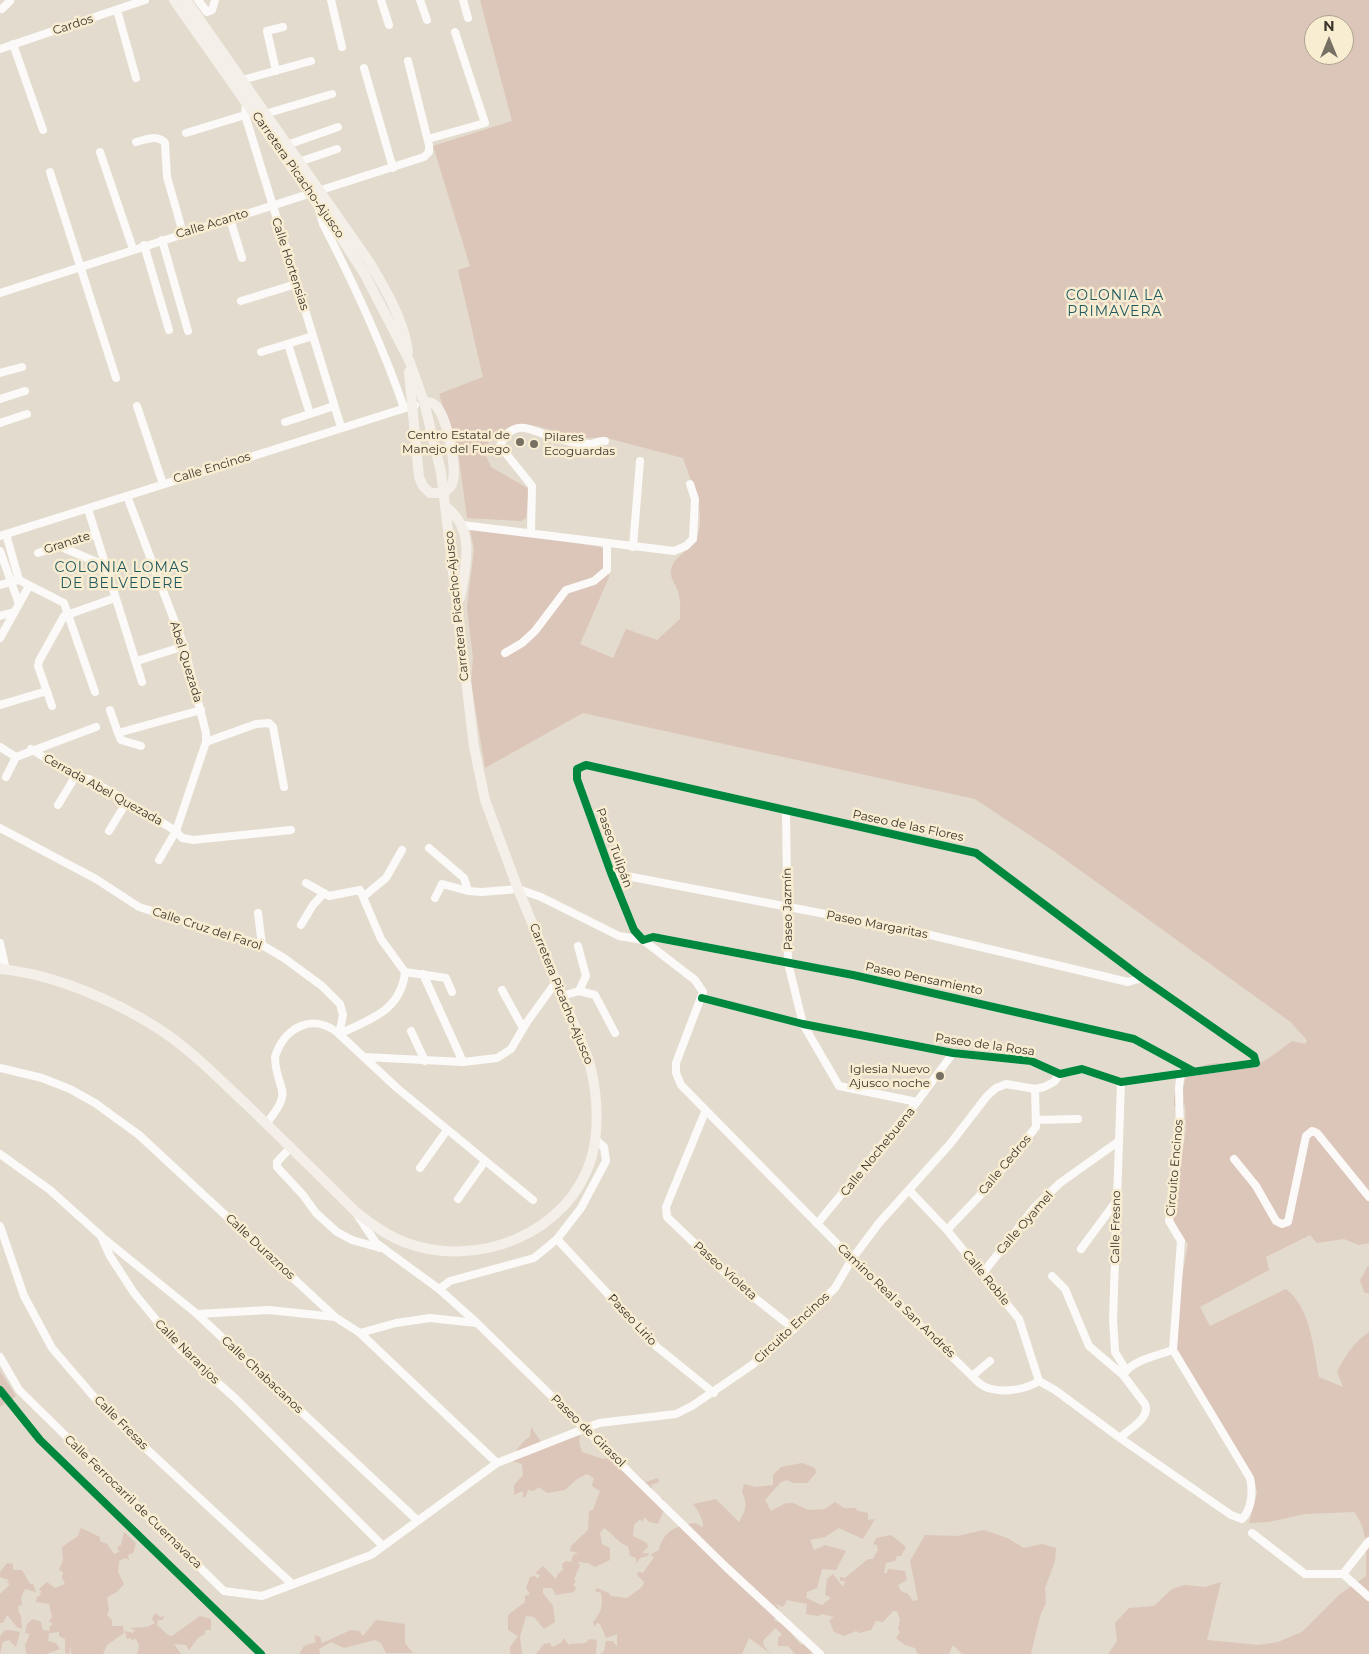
<!DOCTYPE html>
<meta charset="utf-8">
<style>
body{margin:0}
#map{position:relative;width:1369px;height:1654px;overflow:hidden;background:#e3dbcd;font-family:Montserrat,sans-serif}
canvas{display:block}
.north{position:absolute;left:1304px;top:15px;width:50px;height:50px;box-sizing:border-box;background:#f8ecd1;border:1px solid #aca38f;border-radius:50%;rotate:0deg;font-size:14px;font-weight:700;line-height:20px;text-align:center;color:#3b362c}
.north::after{content:'';display:block;margin:auto;width:18px;height:22px;background:#767064;clip-path:polygon(50% 0,100% 100%,50% 72%,0 100%)}
</style>
<div id="map">
<canvas width="1369" height="1654"></canvas>
<div class="north">N</div>
</div>
<script>
const c = document.querySelector('canvas').getContext('2d');
c.lineJoin = 'round';
function fillPath(path, color) {
  c.fillStyle = color;
  c.fill(path, 'evenodd');
}
function strokePath(path, color, width, dash) {
  c.strokeStyle = color;
  c.lineWidth = width;
  c.lineCap = dash ? 'butt' : 'round';
  c.setLineDash(dash || []);
  c.stroke(path);
}
function write(font, color, halo, rows, align = 'center') {
  c.font = font + ' Montserrat,sans-serif';
  c.lineWidth = 5;
  c.setLineDash([]);
  c.textBaseline = 'middle';
  c.strokeStyle = halo;
  c.fillStyle = color;
  for (const [text, x, y, turn = 0] of rows) {
    c.save();
    c.translate(x, y);
    c.rotate((+turn || 0) * Math.PI / 180);
    c.textAlign = isNaN(turn) ? turn : align;
    if (halo) c.strokeText(text, 0, 0);
    c.fillText(text, 0, 0);
    c.restore();
  }
}
fillPath(new Path2D(`
 M480,0H1369V1243L1359,1245L1344,1239L1317,1243L1310,1235L1266,1257L1269,1270L1200,1307L1210,1326L1286,1289C1311,1308 1313,1348 1319,1377L1343,1387L1337,1372C1345,1356 1354,1342 1369,1332V1654H1108L1117,1641L1115,1623L1129,1608L1154,1606L1172,1589L1185,1585L1205,1587L1221,1582L1207,1640L1259,1645L1278,1642L1302,1632L1340,1594L1366,1576C1366,1554 1369,1531 1354,1512L1305,1514L1268,1522L1249,1523L1257,1493L1254,1479L1176,1352L1178,1299L1188,1244L1171,1219L1186,1130L1185,1104L1181,1111L1174,1106V1096L1181,1085L1184,1087C1184,1070 1202,1064 1217,1063C1229,1062 1244,1069 1256,1065C1269,1059 1280,1050 1292,1041L1305,1044L1307,1041C1303,1034 1296,1030 1292,1023L1052,850L975,799L583,713L485,768L471,682L473,658L467,608L474,549L470,529H484L600,547L605,550L609,577L580,644L613,658L626,629L657,640L680,619C680,611 681,603 679,595C678,587 669,578 671,570C673,559 683,554 690,547C713,524 691,483 683,458L603,437C553,445 522,397 483,449L491,467L529,489L526,518L521,521L467,518L458,451L439,394L483,377L458,270L470,266L433,146L512,121ZM1314,25H1344V55H1314Z
 M1368,1266H1369V1294L1364,1292L1360,1280Z
 M0,1371L16,1396L0,1407Z
 M531,1427L541,1442L581,1431L579,1442L582,1452L603,1459L610,1458L615,1465L625,1463L646,1482L658,1478L659,1482L651,1485L654,1494L664,1499V1509L658,1524L649,1522L645,1517L642,1522L640,1519L634,1525L633,1536L647,1543L648,1547L642,1553H649L648,1556L640,1558L636,1564V1558L630,1556L628,1546C618,1544 613,1533 604,1528L600,1533L602,1544L610,1548V1560L595,1567L588,1563L577,1562L580,1565L574,1579L576,1581L573,1585L576,1587L574,1592L556,1595L552,1588H543V1593L553,1606L555,1622L544,1629L534,1617L526,1616L520,1637L522,1654H510V1647L518,1636L508,1630V1615L525,1602V1596L530,1594L526,1588L530,1577L535,1576L538,1579L540,1575L535,1573L543,1566L556,1579L558,1574L563,1570L562,1564L566,1561L571,1562L573,1555L578,1553L570,1551L571,1546L588,1530L589,1511L593,1510L600,1491L592,1486L594,1478L587,1474L577,1479L565,1490L547,1493L539,1487L533,1491L528,1490L526,1496L523,1498V1491L514,1495V1485L523,1475L522,1464L512,1461C514,1452 522,1441 530,1437Z
 M802,1463L815,1468L816,1473L807,1483H793L787,1480L781,1482L765,1500L771,1511L786,1503H793L808,1510L825,1509L835,1502L844,1508H855L858,1511L868,1513V1520L875,1519L863,1539L839,1528L825,1537L810,1540L814,1550L825,1545L846,1551L836,1570L822,1569L817,1588L807,1592L806,1598L822,1605L831,1598L825,1595L827,1579L833,1574L843,1587L845,1581H840V1577L845,1578L868,1559H873L878,1550L877,1545L873,1544L876,1538L891,1535L906,1547L901,1556H897L895,1561L886,1563L884,1573H887L888,1569L905,1571L907,1580L898,1585L901,1591L908,1594L913,1601L918,1600L910,1561L925,1535L957,1536L984,1530L1007,1538L1024,1548L1042,1544L1056,1548L1055,1561L1045,1588L1046,1603L1040,1616L1031,1654H962L953,1645L949,1654H918L915,1648L905,1645L896,1638L900,1632L898,1629L900,1620L897,1611H893L883,1622L876,1621L871,1630L860,1633L856,1631L844,1636L834,1632L829,1620L834,1617L822,1614L818,1616L806,1614L807,1604L787,1600L783,1607L774,1603L778,1607L779,1614L774,1620L785,1626L801,1645L808,1642L812,1649L811,1654H795L788,1646H778V1638L782,1634L775,1628L763,1641L764,1646L770,1653L749,1638L742,1654H600L604,1651L606,1641H613L617,1647V1634L606,1638L600,1624L597,1623L594,1627L593,1622C602,1612 603,1605 601,1593L595,1591L597,1588L609,1593L611,1596L627,1598L642,1587L644,1582L637,1575L638,1572L643,1573L654,1557L650,1555L659,1550C663,1531 676,1526 695,1523L703,1527C704,1521 697,1508 693,1504L716,1499L739,1522C746,1510 748,1504 742,1492L744,1484L755,1487L773,1485V1475L781,1467Z
 M81,1528L100,1537V1541L107,1544L114,1554L119,1552L117,1547L121,1545L124,1532L136,1543L133,1553L128,1555L129,1560L125,1558L119,1561L118,1572L124,1584L117,1592L107,1597L109,1611L107,1615L112,1620V1626H123L124,1633L107,1645L103,1654H71V1646L69,1654L65,1653V1639L59,1636V1632L49,1633L48,1641L56,1643L60,1649L46,1654H26L25,1645L30,1634L25,1633L27,1624L33,1619L41,1622L43,1630L50,1631L49,1627L53,1624L49,1621L52,1617L49,1604L36,1602L37,1597L41,1595L39,1594L42,1592L39,1589L47,1582L55,1588L65,1584L62,1578L63,1572L59,1570L63,1560L62,1547L78,1536Z
 M7,1563L13,1564V1570H22L30,1584H33L36,1592L25,1589L21,1598L22,1605L18,1606L19,1613L21,1615L22,1629L17,1627L7,1615L3,1623H0V1594L10,1584L7,1582L9,1580L0,1577V1572Z
 M155,1613L160,1617L164,1616L163,1620H158L157,1625L168,1635L172,1636L200,1616L211,1619V1630H205V1634L198,1638L189,1650L186,1645L174,1644L181,1654H137L139,1645L135,1638L132,1641L131,1638L127,1639L125,1631L133,1633L135,1630L129,1628L147,1627L155,1623L152,1619Z
 M376,1620L405,1624V1643L413,1653H386L381,1643L375,1640L344,1648L331,1642L319,1649L320,1654H299L304,1646L316,1642L314,1635L320,1637L322,1643L351,1630L359,1631L363,1636Z
 M8,1630L20,1632L16,1647L9,1640L3,1642L0,1654V1636L4,1631Z
 M564,1638L569,1646L570,1644L585,1643L590,1639L597,1640L596,1654H536L544,1644L550,1643L552,1647L561,1643Z`), '#dcc5b9');
strokePath(new Path2D(`
 M198,0L207,12L212,10L215,0
 M331,0L342,47
 M381,0L389,25
 M420,0L427,20
 M463,0L468,18
 M2,9L10,1
 M117,10L136,78
 M13,44L43,130
 M0,49L145,0
 M364,68L393,168
 M276,71L267,31L283,27
 M242,80L311,61
 M246,102L245,115L341,427
 M265,114L332,94
 M186,133L245,115
 M428,139L485,123L455,32
 M136,142C147,139 158,134 165,143L167,177L183,233
 M287,145L338,127
 M100,152L133,249
 M299,162L337,149
 M50,172L116,378
 M319,210L323,224C354,284 382,344 404,408
 M230,219L242,258
 M162,240L188,331
 M144,245L169,330
 M0,293L424,157L429,152V145L408,61
 M241,301L296,284
 M288,344L310,414L334,406
 M261,352L313,336
 M0,373L22,367
 M0,399L25,391
 M137,406L163,484
 M285,422L310,414
 M0,423L27,414
 M127,496L184,646L206,733V742L176,831L159,860
 M88,509L142,682
 M462,525L674,551L686,546L693,539L695,499L690,484
 M531,532L532,486L500,446C514,413 535,434 559,439C567,441 581,444 590,444C595,444 599,440 605,441
 M6,534L19,580L64,603L95,692
 M0,536L415,405
 M59,546L106,566
 M633,547L640,461
 M0,551L19,604
 M38,553L96,534
 M0,585L15,581
 M0,616L14,612
 M0,638L29,586
 M505,653L522,643L535,631L566,590L594,581L607,570V543
 M137,661L175,649
 M0,705L47,691
 M52,706L38,666L39,661L64,616L115,598
 M110,710L118,733L201,710
 M118,733L121,740L141,746
 M206,742L256,724L269,723L273,727L284,787
 M0,747L16,757
 M31,749L75,777L89,779L176,831L182,838L193,840L291,830
 M6,777L16,757L96,727
 M58,805L75,777
 M786,810L788,963L803,1024L839,1086L917,1102
 M0,828L96,879L139,907L262,945L284,958L322,986L340,1004L343,1015L339,1034L397,1088L533,1200
 M109,831L126,803
 M429,848L464,878L468,891
 M611,873L909,930L1128,982L1142,978
 M306,883L329,896L360,890L381,939L405,972
 M363,897L386,878L402,850
 M435,898L442,884L468,891L482,892L518,889L541,897L619,936L643,940L695,980L703,992L676,1063V1073L681,1085L852,1259L979,1383C993,1395 1024,1391 1039,1381
 M258,913L262,945
 M301,925L313,905L324,893
 M0,943L6,970
 M578,946L586,976L579,991
 M405,972L446,978L452,992
 M423,974L463,1062
 M502,990L523,1028
 M562,996L579,991L595,995L615,1033
 M702,998L803,1024L953,1053L1031,1061L1060,1074L1082,1069L1121,1082L1256,1063L1254,1056L1142,978L976,853L586,765L577,769V779L611,873L634,930L643,940L653,937L853,975L1134,1039L1193,1071
 M411,1031L425,1061
 M364,1057L463,1062L497,1058L511,1049L527,1022L556,982
 M0,1068L42,1078L70,1089L95,1103L139,1135L335,1317L360,1333L497,1463
 M1121,1082L1113,1319L1115,1352L1126,1370
 M705,1112L666,1207L667,1217L736,1283L794,1329
 M1036,1120L1078,1119
 M266,1124C296,1087 276,1093 275,1057C284,1027 314,1012 339,1034C370,1019 401,1011 405,972
 M291,1147L277,1162V1167L303,1195L316,1213L337,1232L352,1240L380,1248
 M0,1154L50,1190L101,1236L110,1256L134,1293L180,1349L236,1399L383,1546
 M1234,1159L1256,1186L1276,1221L1282,1224L1288,1222L1306,1136L1312,1131L1317,1133L1369,1197
 M420,1168L447,1130
 M909,1190L947,1230L1019,1319L1039,1381
 M458,1199L485,1161
 M358,1216L376,1243L439,1289L477,1323L727,1568L820,1654
 M817,1224L917,1102L953,1053
 M0,1226L24,1296L52,1348L94,1397L139,1442L292,1584
 M947,1230L987,1188L1036,1127L1035,1089
 M102,1237L197,1314L417,1520
 M557,1239L657,1347L714,1393
 M1081,1249L1115,1203
 M983,1273L1034,1208L1060,1183L1119,1141
 M1052,1276L1065,1289L1089,1346L1123,1375L1145,1404C1151,1418 1129,1429 1120,1438
 M439,1289L450,1281L534,1258L557,1239L581,1208L606,1161L604,1147L595,1139
 M197,1314L269,1310L335,1317
 M360,1333L396,1323L430,1318L476,1323
 M0,1357L19,1390L224,1591L262,1596L371,1555L497,1463L599,1423L676,1414L692,1406L752,1365L794,1329L835,1288L852,1259L879,1223L950,1144L987,1096L996,1088L1006,1084L1035,1089L1044,1087L1054,1082L1060,1074
 M1124,1374C1132,1360 1159,1355 1173,1350
 M972,1376L990,1361
 M1039,1381L1055,1390L1120,1438L1231,1515L1242,1519C1252,1509 1253,1491 1250,1478L1173,1350L1181,1241L1169,1221L1180,1136L1179,1087L1181,1072
 M1252,1533L1305,1574H1343
 M1343,1574L1369,1541
 M1343,1574L1369,1597`), '#fbfaf8', 8);
strokePath(new Path2D(`
 M186,0L368,260C385,288 404,320 408,352
 M409,372L419,477L423,486L430,493H444C447,490 451,487 452,484C458,469 447,415 435,405C432,402 428,402 424,402
 M446,507C476,529 466,567 460,598
 M0,969C53,974 114,1000 159,1029C190,1049 218,1078 245,1103C282,1139 319,1175 356,1212C371,1224 386,1235 404,1242C476,1270 570,1234 592,1156C600,1125 597,1088 588,1058L518,889L485,800L474,747L441,472L424,402L409,360L364,273L342,239L174,0`), '#f4efe8', 10);
strokePath(new Path2D(`
 M702,998L803,1024L953,1053L1031,1061L1060,1074L1082,1069L1121,1082L1256,1063L1254,1056L1142,978L976,853L586,765L577,769V779L611,873L634,930L643,940L653,937L853,975L1134,1039L1193,1071
 M0,1390L40,1440L261,1654`), '#00873e', 8);
for (const [x, y, r, color] of [
 [520,442,5,"#767064"],
 [534,444,5,"#767064"],
 [940,1076,5,"#767064"]
]) {
  const dot = new Path2D();
  dot.arc(x, y, r, 0, 2 * Math.PI);
  c.fillStyle = color;
  c.fill(dot);
  strokePath(dot, '#f8ecd1', 2);
}
write('12px', '#3b362c', '#f8ecd1', [
 ["Cardos",73,25,-18],
 ["Carretera Picacho-Ajusco",298,175,55],
 ["Calle Acanto",212,224,-17],
 ["Calle Hortensias",290,264,72],
 ["Calle Encinos",212,468,-17],
 ["Granate",67,543,-18],
 ["Carretera Picacho-Ajusco",457,606,-96],
 ["Abel Quezada",186,662,73],
 ["Cerrada Abel Quezada",103,790,29],
 ["Paseo de las Flores",908,826,12],
 ["Paseo Tulipán",614,848,70],
 ["Paseo Jazmín",788,909,-91],
 ["Paseo Margaritas",877,925,11],
 ["Calle Cruz del Farol",207,929,18],
 ["Paseo Pensamiento",924,979,12],
 ["Carretera Picacho-Ajusco",561,994,68],
 ["Paseo de la Rosa",985,1045,8],
 ["Calle Nochebuena",878,1152,-51],
 ["Calle Cedros",1005,1165,-50],
 ["Circuito Encinos",1175,1168,-85],
 ["Calle Oyamel",1025,1223,-49],
 ["Calle Fresno",1116,1227,-89],
 ["Calle Duraznos",260,1247,43],
 ["Paseo Violeta",725,1271,42],
 ["Calle Roble",986,1278,51],
 ["Camino Real a San Andrés",896,1301,44],
 ["Paseo Lirio",632,1320,47],
 ["Circuito Encinos",792,1328,-43],
 ["Calle Naranjos",187,1352,45],
 ["Calle Chabacanos",262,1375,43],
 ["Calle Fresas",121,1423,45],
 ["Paseo de Girasol",588,1431,44],
 ["Calle Ferrocarril de Cuernavaca",133,1502,44]
]);
write('12px', '#3b362c', '#f8ecd1', [
 ["Centro Estatal de",510,435],
 ["Manejo del Fuego",510,449],
 ["Pilares",544,437,"left"],
 ["Ecoguardas",544,451,"left"],
 ["Iglesia Nuevo",930,1069],
 ["Ajusco noche",930,1083]
], 'right');
c.letterSpacing = '1px';
write('14px', '#1f5960', '#f8ecd1', [
 ["COLONIA LA",1115,296],
 ["PRIMAVERA",1115,312],
 ["COLONIA LOMAS",122,568],
 ["DE BELVEDERE",122,584]
]);
c.letterSpacing = '0px';
</script>
